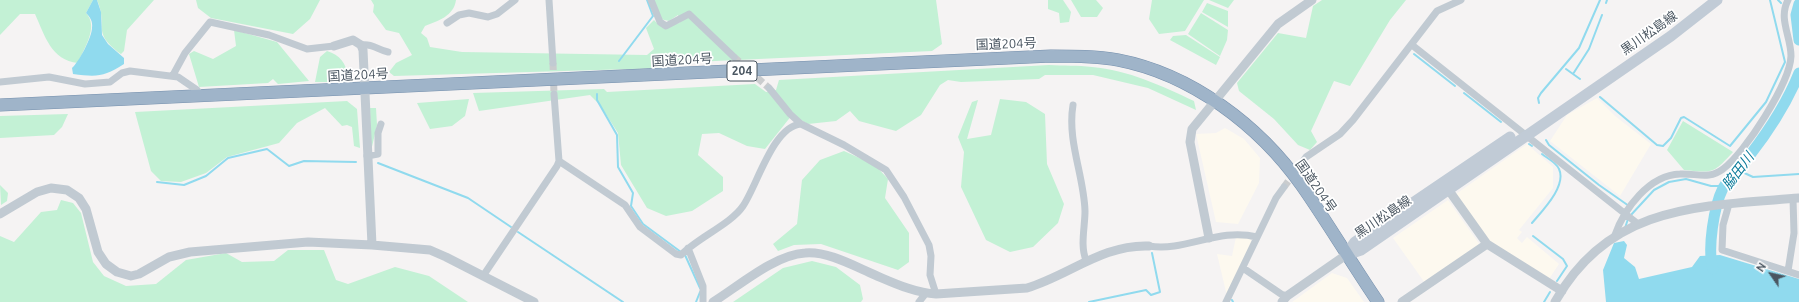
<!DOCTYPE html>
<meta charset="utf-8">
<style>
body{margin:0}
#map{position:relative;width:1799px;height:302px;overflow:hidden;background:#f5f3f3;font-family:Ubuntu,sans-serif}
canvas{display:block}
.north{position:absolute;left:1751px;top:254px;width:40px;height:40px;-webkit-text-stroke:3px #fff;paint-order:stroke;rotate:304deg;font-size:11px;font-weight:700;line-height:16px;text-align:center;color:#4a5661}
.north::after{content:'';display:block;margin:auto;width:14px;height:18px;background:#4a5661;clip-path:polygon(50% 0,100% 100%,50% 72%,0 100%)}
</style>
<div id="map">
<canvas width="1799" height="302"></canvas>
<div class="north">N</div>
</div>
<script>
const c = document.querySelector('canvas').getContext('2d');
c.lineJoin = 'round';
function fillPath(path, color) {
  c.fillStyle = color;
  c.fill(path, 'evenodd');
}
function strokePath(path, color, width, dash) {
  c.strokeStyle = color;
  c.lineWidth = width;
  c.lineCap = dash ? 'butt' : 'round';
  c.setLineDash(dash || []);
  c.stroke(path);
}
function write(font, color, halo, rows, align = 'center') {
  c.font = font + ' Ubuntu,"Noto Sans JP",sans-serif';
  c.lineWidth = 3.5;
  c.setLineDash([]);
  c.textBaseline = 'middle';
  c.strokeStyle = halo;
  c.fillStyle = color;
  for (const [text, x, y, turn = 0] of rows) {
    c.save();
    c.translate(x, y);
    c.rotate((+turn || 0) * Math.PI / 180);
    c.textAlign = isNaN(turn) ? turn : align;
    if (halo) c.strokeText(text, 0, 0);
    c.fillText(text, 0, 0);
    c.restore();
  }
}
fillPath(new Path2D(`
 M1597,98L1615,116L1651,144L1620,196L1550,141L1567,115Z
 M1225,128L1244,139L1260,158L1259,183L1238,224L1216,222L1196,134L1216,133Z
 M1527,144L1553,167V188L1519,230L1522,232L1517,238L1522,243L1527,237L1559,264L1549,279L1489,241L1456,194Z
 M1448,200L1480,245L1425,283L1393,238Z
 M1236,237H1248L1253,242L1227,296L1217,254L1232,256Z
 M1332,273L1347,278L1364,302H1292Z`), '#fdf9ef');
fillPath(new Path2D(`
 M0,0H93L86,13C99,27 84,48 78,63C51,60 45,36 35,14H20L0,35Z
 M97,0H154L127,30L124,51L121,54C90,31 109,27 97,0Z
 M196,0H320L310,19L293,34L211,18L198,8Z
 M371,0H456C454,16 438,21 425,26L421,33L427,38L430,47L462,52L647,55L654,49L646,28L654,20L659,25L680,23L678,15L669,21L660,19L654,0H936L942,44L932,51L672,63L666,68L394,76L389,72L396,63L412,55L399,33L386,30L373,12L374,5Z
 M1048,0H1063L1071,12L1069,22L1060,23L1059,13L1048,9Z
 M1071,0H1096L1103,8L1097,17H1081Z
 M1152,0H1204L1185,31L1159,34L1149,19Z
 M1209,0H1234L1228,8Z
 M1322,0H1406L1390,20L1350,86L1334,81L1311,131L1317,142L1310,150L1298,145L1274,119L1239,91L1237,83L1278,33L1306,38L1313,6Z
 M1207,3L1228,11V27L1202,12Z
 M1201,13L1228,30L1227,40L1220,56L1188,34Z
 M234,30L277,42L309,81L278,84L273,79L268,83L199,87L189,54L194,51L213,59L236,46Z
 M1186,35L1220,57L1216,65L1170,40L1173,36Z
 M327,51C340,55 346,63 348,76L345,82H315L320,57Z
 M1049,65C1063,66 1078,65 1092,67C1128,70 1162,86 1194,101L1196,110L1148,88L1093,75H1045L1039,79L961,82L948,80L940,85L921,115L896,131L859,121L850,111L836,121L808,124L792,115L765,149L747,146L719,133L702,134L698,155L723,177V191L692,211L666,216L647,208L621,165L618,133L600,105L590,95L479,111L473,93L604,89L607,92L755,84L766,92L776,90L779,80Z
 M469,99L465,116L452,126L430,129L417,103Z
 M1000,99L1026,102L1045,114L1047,164L1064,204L1058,223L1033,247L1010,252L986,240L961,187L964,152L958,137L972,102L978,100L967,139L991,135Z
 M347,101L357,109L360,148L354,146L352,127L347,125L342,126L325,108L297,123L279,143L227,157L206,173L181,182L161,181L151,171L135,112Z
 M370,108H376L377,125L371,151Z
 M68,114L62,127L54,135L0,138V116Z
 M1683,121L1733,152C1713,174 1713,173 1684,170L1667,150Z
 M844,151L875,165L888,179L885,198L909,233V262L898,270L821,244L794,245L778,251L773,244L797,224L802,180L820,160Z
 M0,185L8,193L7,201L1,205Z
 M61,200L73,203L81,213L93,262L104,276L126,286L156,284L186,260L226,253L242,262L274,261L288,250H324L336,280L348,284L395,267L429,276L468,302H0V236L14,242L41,212L57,210Z
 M812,261L836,267L860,285L863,299L861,302H733L783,268Z`), '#c3f1d5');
fillPath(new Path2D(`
 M93,0H97L101,12L102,35L108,44L124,58V64C104,77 97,77 73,74L72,68C79,62 92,37 92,28C93,21 90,17 86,13Z
 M1624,241L1627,245L1624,258L1635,267L1639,279L1692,267L1700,256L1720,255L1799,279V302H1606L1603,270L1614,243Z`), '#90daee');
strokePath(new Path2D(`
 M1778,0L1781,3
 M1606,3L1607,0
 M1414,54L1455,86
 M619,61L653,16L647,0
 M1566,69L1580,79
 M1573,74L1589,49L1602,15
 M1464,93L1501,122
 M597,94V100L617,135L618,167L633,193L631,206L643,224L685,255L700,288
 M1600,97L1657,145L1663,146L1671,138L1681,118L1684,117L1730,146L1766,102L1785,62L1770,0
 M1539,103L1538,98L1541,93L1579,48L1600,0
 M1546,140L1549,145L1599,185L1629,206
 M1529,144L1532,146
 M378,163L468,198L511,227
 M1738,170L1753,177L1799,174
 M157,182L184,185L206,176L228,158L267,149L289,166L304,161L356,162
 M1630,216L1654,190L1669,182L1686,179L1711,186H1724
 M1532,223C1542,211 1567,186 1559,169C1557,163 1547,158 1542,154
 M1625,228L1628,219
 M518,232L623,302
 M1533,236L1563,259L1567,266L1557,281
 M1232,300L1233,302
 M696,302L700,292
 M1089,302L1146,290L1151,295L1160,292L1152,253
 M1544,302L1550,292`), '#90daee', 2);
strokePath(new Path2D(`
 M1799,4L1796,15L1799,40
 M1713,269C1707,249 1714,206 1723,188C1730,176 1742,166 1750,155C1770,129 1787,103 1799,73`), '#90daee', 11);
strokePath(new Path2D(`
 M734,57L769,88
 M553,63L554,94
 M1284,187L1295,172`), '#caccce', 7, [7, 3.5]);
const trunk = new Path2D(`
 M0,105L1051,56C1074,56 1096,56 1118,60C1191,74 1259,125 1302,186C1328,223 1352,264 1378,302`);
strokePath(trunk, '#7690ad', 13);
strokePath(new Path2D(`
 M549,0L553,63
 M651,0L660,22L666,26L689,14L734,57
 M447,23L459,15L469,13L488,17L497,14L515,0
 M361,45C372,43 378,50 388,52
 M1412,45L1638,224
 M173,75L185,53L210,22L269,35L307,49L334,46
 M0,82L49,77L85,84L110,82L122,73L130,71L178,77L197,90L202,96
 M769,88L790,114L801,124L844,145L886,170L904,197L929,245L931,256L930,275L936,294
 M1073,105C1067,141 1084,176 1085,211C1085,227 1080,246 1086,260
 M367,156L378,154V133L381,124
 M559,161L625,205L640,227L676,254L681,255C697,238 731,224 743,206C757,186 773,126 801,124
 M1298,168L1306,157L1340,134L1353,120L1437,11L1461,0
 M1729,204L1723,225L1722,250L1799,275
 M1615,235C1624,209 1649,175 1680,174C1696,173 1709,180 1723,169C1745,153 1790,83 1791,56C1791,36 1778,19 1788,0
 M1149,246C1186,252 1218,227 1257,237
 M688,248L703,286V302
 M1243,268L1281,294L1287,296
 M1788,271L1794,233L1793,199
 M483,276L557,166L559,161L554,94
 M919,302L926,293
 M1226,302L1276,198L1284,187`), '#c1cad2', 7);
strokePath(new Path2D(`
 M334,46L353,40L361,45L363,50L372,245
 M1445,185L1487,244L1562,291
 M0,214L37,192L51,188L67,190L79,198L86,209L98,252L106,264L117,272L131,276L139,274L169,257L190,252L308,242L372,245L430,250L446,257L534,302
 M1209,238L1190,142L1192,129L1278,24L1312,0
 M713,302C739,286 774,255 805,253C828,251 854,266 875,275C894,283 915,293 936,294L1027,288C1068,276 1103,244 1149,246
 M1282,302L1287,296L1346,255
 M1402,302L1487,244
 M1555,302C1609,204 1701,206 1799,198`), '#c1cad2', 9);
strokePath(new Path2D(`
 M1346,255L1361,250L1671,36L1717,0
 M1346,255L1355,242L1510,137`), '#c1cbd6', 11);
strokePath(trunk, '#9fb4c9', 12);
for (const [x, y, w] of [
 [742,71,30]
]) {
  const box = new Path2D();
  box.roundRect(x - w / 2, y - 10, w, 20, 3);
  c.fillStyle = '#fff';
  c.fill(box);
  strokePath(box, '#4a5661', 1);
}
write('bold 12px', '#4a5661', null, [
 ["204",742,71]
]);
write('13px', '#4a5661', '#fff', [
 ["黒川松島線",1649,33,-35],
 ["国道204号",1006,44,-2],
 ["国道204号",682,60,-3],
 ["国道204号",358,75,-3],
 ["国道204号",1316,186,55],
 ["黒川松島線",1383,217,-34]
]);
write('italic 14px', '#0c7c9b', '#fff', [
 ["脇田川",1738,171,-53]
]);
</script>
